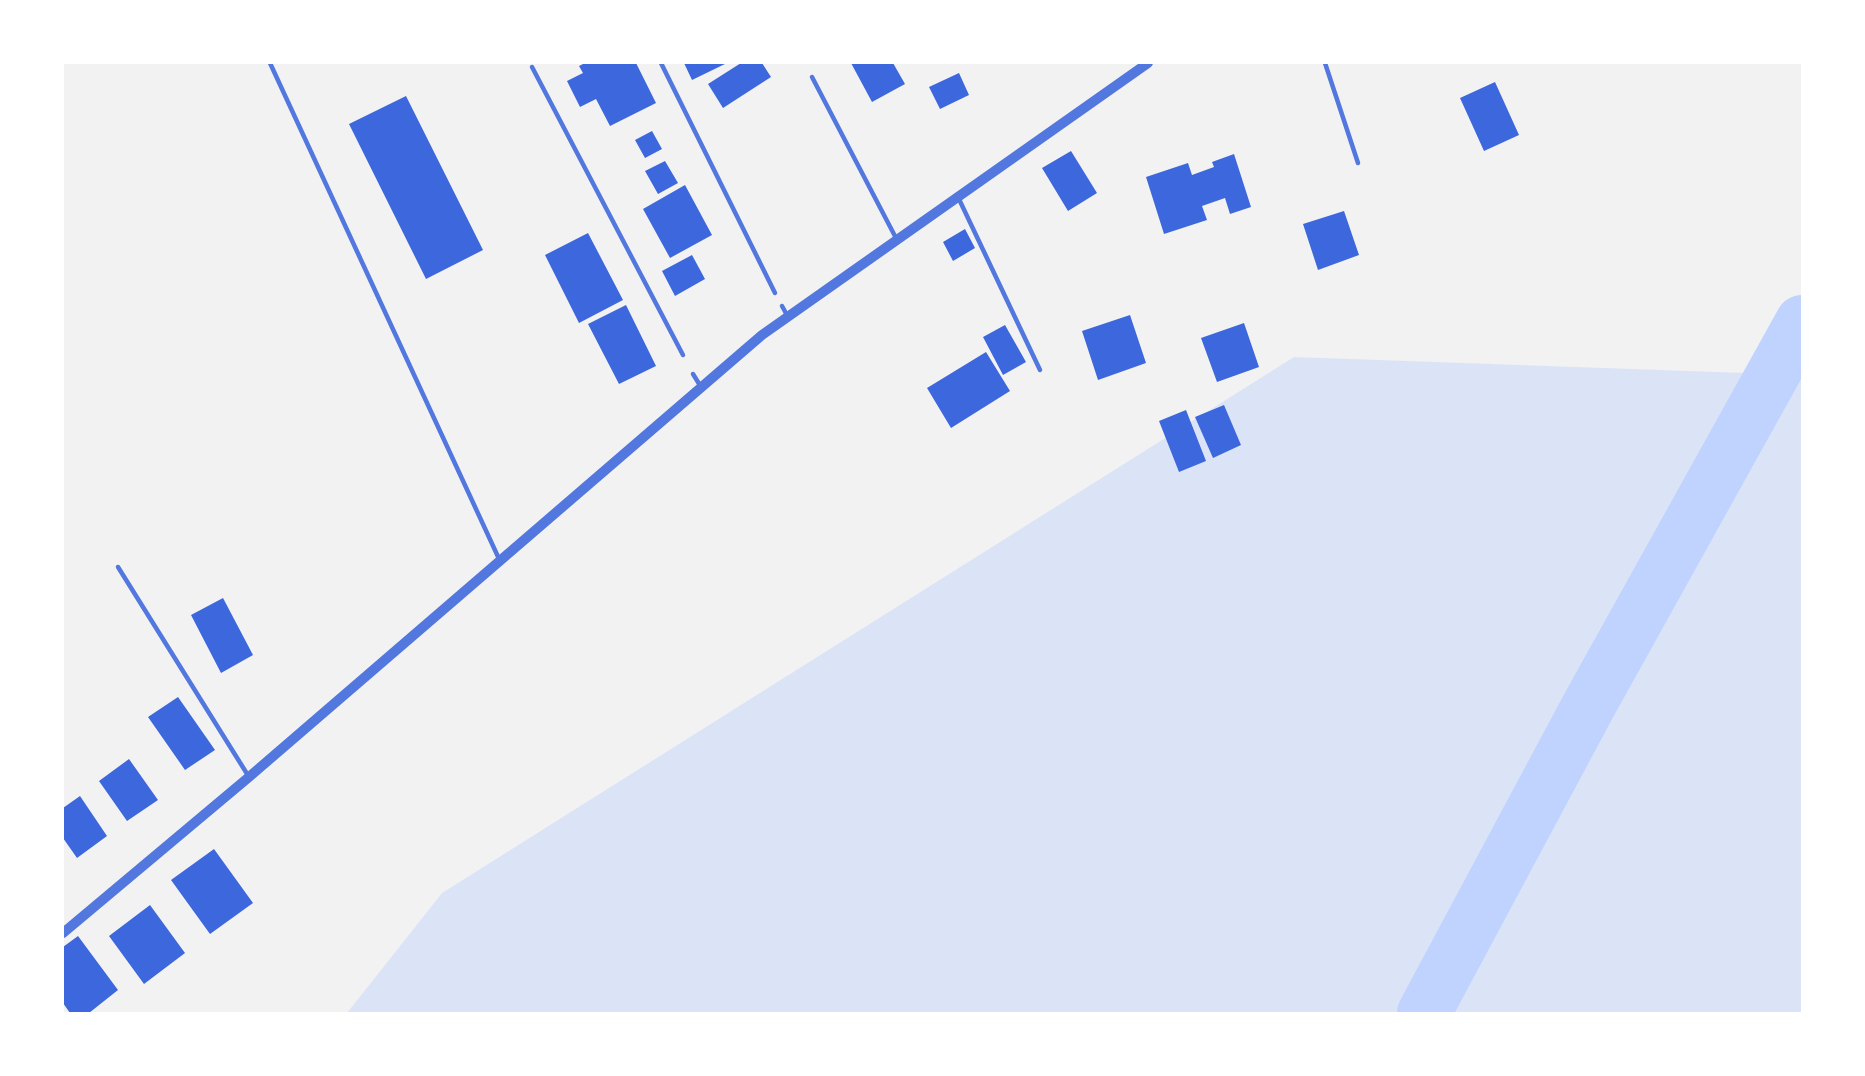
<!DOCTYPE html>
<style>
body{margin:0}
#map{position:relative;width:1865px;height:1076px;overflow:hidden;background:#f2f2f2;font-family:Merriweather,serif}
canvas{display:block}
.frame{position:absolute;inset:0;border:64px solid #fff;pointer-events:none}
</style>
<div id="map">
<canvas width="1865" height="1076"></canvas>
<div class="frame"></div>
</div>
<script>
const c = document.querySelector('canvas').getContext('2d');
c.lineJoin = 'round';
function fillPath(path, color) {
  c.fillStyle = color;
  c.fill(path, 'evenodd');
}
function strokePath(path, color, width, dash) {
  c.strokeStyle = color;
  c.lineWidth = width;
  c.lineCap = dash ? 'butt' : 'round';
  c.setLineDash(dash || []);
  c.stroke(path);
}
fillPath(new Path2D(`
 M1294,357L1802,375V1013H347L442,893Z`), '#dbe4f7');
strokePath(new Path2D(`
 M1424,1013L1589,705L1802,322`), '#bfd3fe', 54);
fillPath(new Path2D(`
 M585,63H636L656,103L610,126L596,99L580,107L567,81L583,73L579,66Z
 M684,63H727L692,80Z
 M741,63H762L771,77L723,108L708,84Z
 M851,63H893L905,84L872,102Z
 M959,73L969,95L940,109L929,87Z
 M1495,82L1519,135L1484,151L1460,98Z
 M406,96L483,250L426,279L349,124Z
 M652,131L662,149L645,158L635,140Z
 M1071,151L1097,193L1068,211L1042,168Z
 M1234,154L1251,207L1230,214L1225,198L1202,206L1207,220L1164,234L1146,177L1188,163L1192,175L1214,167L1212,162Z
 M665,161L678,183L658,194L645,171Z
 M685,185L712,235L670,258L643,209Z
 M1344,211L1359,255L1318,270L1303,224Z
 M965,229L975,248L953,261L943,242Z
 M588,233L623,300L579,323L545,255Z
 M692,255L705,279L675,296L662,271Z
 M626,305L656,366L619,384L588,324Z
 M1130,315L1146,363L1098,380L1082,331Z
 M1244,323L1259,367L1217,382L1201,338Z
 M1005,325L1026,362L1003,375L983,337Z
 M986,352L1010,391L951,428L927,388Z
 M1224,405L1241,445L1213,458L1195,417Z
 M1186,410L1206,461L1179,472L1159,421Z
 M223,598L253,655L221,673L191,615Z
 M178,697L215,750L185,770L148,717Z
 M129,759L158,800L127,821L99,781Z
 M80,796L107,836L77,858L63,838V808Z
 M214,849L253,903L210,934L171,880Z
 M150,905L185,953L144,984L109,936Z
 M78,936L118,990L89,1013H70L63,1003V947Z`), '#3d67dc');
strokePath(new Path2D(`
 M270,63L500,561
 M661,63L775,293
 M1325,63L1358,163
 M532,67L683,355
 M812,77L897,240
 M958,197L1040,370
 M782,306L788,317
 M693,374L701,387
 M118,567L249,777`), '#5277de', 4.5);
strokePath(new Path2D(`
 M63,933L249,777L762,335L1148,63`), '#5277de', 10);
</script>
